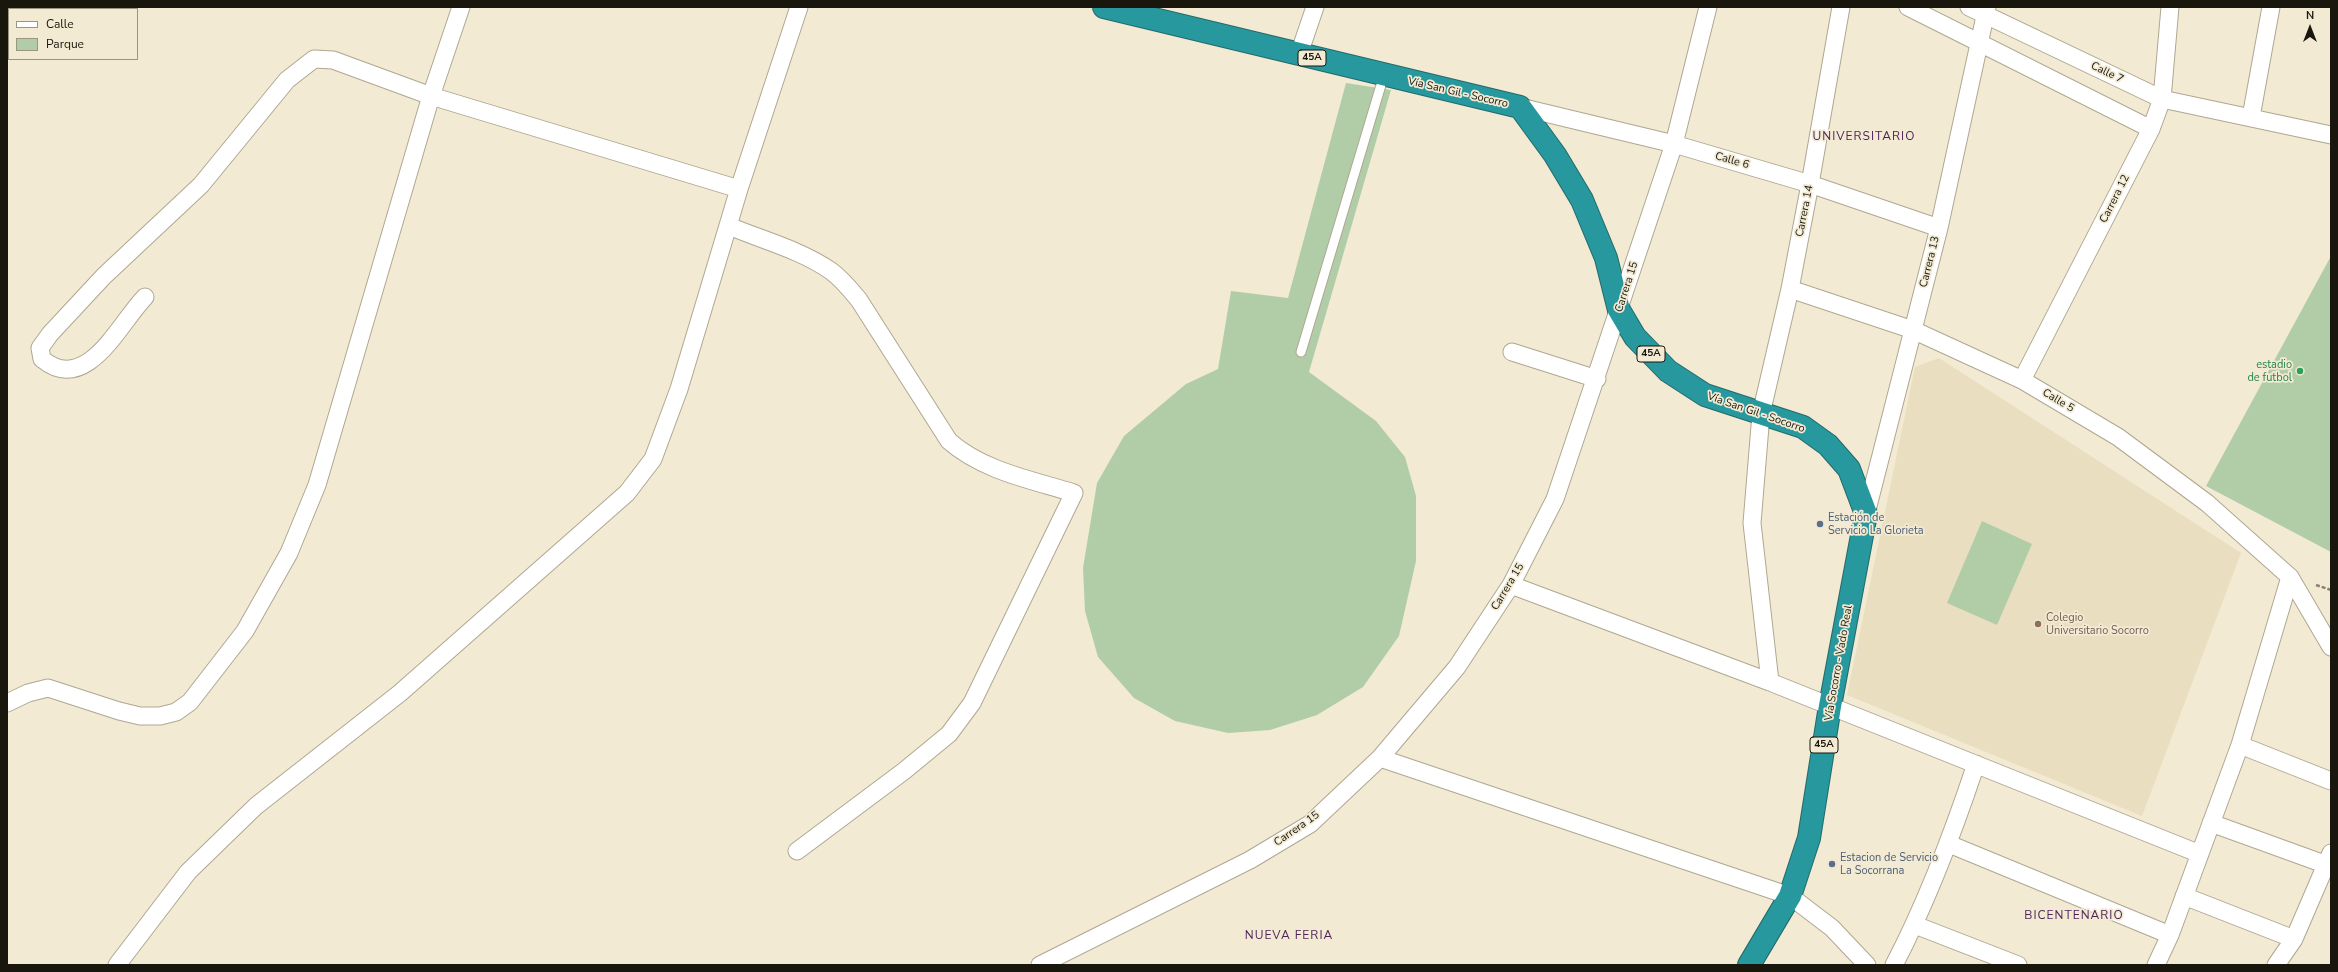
<!DOCTYPE html>
<meta charset="utf-8">
<style>
body{margin:0}
#map{position:relative;width:2338px;height:972px;overflow:hidden;background:#f2ead3;font-family:"Nunito Sans",sans-serif}
canvas{display:block}
.frame{position:absolute;inset:0;border:8px solid #19160e;pointer-events:none}
.legend{position:absolute;left:8px;top:8px;width:130px;height:52px;box-sizing:border-box;background:#f2ead3;border:1px solid #9b9584;margin:0;padding:5px 7px;list-style:none;font-size:12px;color:#19160e}
.legend li{display:flex;align-items:center;gap:8px;height:20px}
.legend b{width:20px;border:1px solid #9b9584}
.north{position:absolute;left:2290px;top:8px;width:40px;height:40px;-webkit-text-stroke:3px #f2ead3;paint-order:stroke;rotate:0deg;font-size:11px;font-weight:700;line-height:16px;text-align:center;color:#19160e}
.north::after{content:'';display:block;margin:auto;width:14px;height:18px;background:#19160e;clip-path:polygon(50% 0,100% 100%,50% 72%,0 100%)}
</style>
<div id="map">
<canvas width="2338" height="972"></canvas>
<div class="frame"></div>
<ul class="legend">
<li><b style="height:5px;background:#fff"></b>Calle</li>
<li><b style="height:11px;background:#b1cda8"></b>Parque</li>
</ul>
<div class="north">N</div>
</div>
<script>
const c = document.querySelector('canvas').getContext('2d');
c.lineJoin = 'round';
function fillPath(path, color) {
  c.fillStyle = color;
  c.fill(path, 'evenodd');
}
function strokePath(path, color, width, dash) {
  c.strokeStyle = color;
  c.lineWidth = width;
  c.lineCap = dash ? 'butt' : 'round';
  c.setLineDash(dash || []);
  c.stroke(path);
}
function write(font, color, halo, rows, align = 'center') {
  c.font = font + ' "Nunito Sans",sans-serif';
  c.lineWidth = 3.5;
  c.setLineDash([]);
  c.textBaseline = 'middle';
  c.strokeStyle = halo;
  c.fillStyle = color;
  for (const [text, x, y, turn = 0] of rows) {
    c.save();
    c.translate(x, y);
    c.rotate((+turn || 0) * Math.PI / 180);
    c.textAlign = isNaN(turn) ? turn : align;
    if (halo) c.strokeText(text, 0, 0);
    c.fillText(text, 0, 0);
    c.restore();
  }
}
fillPath(new Path2D(`
 M1939,358L2241,553L2142,816L1847,695L1915,367Z`), '#e9dec0');
fillPath(new Path2D(`
 M1346,83L1391,90L1309,372L1376,421L1405,457L1416,496V561L1399,636L1363,687L1317,715L1270,730L1228,733L1175,721L1134,698L1098,657L1085,611L1083,568L1097,483L1124,436L1186,384L1218,369L1231,291L1288,298Z
 M2331,256V552L2206,486Z
 M1982,521L2032,544L1997,625L1947,603Z`), '#b1cda8');
const lane = new Path2D(`
 M1301,352L1384,75`);
const street = new Path2D(`
 M1908,7L2151,129
 M1969,7L2162,99L2331,135
 M1299,54L1315,7
 M1520,107L1674,144L1810,184L1939,228
 M2251,117L2271,7
 M729,226C762,240 801,250 831,271C842,279 850,289 859,300L949,441C983,471 1032,480 1074,493L972,703L949,734L904,771L797,851
 M1790,289L1913,330L2022,380L2118,437L2207,503L2290,577L2331,647
 M145,297C120,322 87,396 42,359L40,348L50,334L104,276L201,185L287,80L314,59L333,60L431,96L739,189
 M1512,352L1597,379
 M2022,380L2151,129L2162,99L2170,7
 M1866,514L1939,228L1987,7
 M1511,585L1770,682L2200,854
 M1770,682L1752,523L1761,414L1790,289L1810,184L1841,7
 M7,703L28,693L48,688L119,711L140,716H160L176,712L190,702L245,631L289,553L317,485L431,96L461,7
 M2240,745L2331,781
 M1380,758L1790,896L1832,928L1867,965
 M2211,823L2327,865
 M1949,844L2170,935
 M2184,896L2294,939
 M1915,925L2018,965
 M117,965L188,872L256,806L400,693L627,493L653,459L679,389L739,189L799,7
 M1040,965L1250,860L1310,824L1380,758L1457,667L1511,585L1555,499L1674,144L1708,7
 M1894,965C1928,900 1953,833 1976,764
 M2156,965L2170,935L2240,745L2290,577
 M2276,965L2294,939L2331,853`);
const highway = new Path2D(`
 M1104,7L1520,107L1555,155L1582,200L1606,258L1619,310L1635,337L1668,371L1705,395L1803,427L1828,445L1849,469L1866,514L1830,706L1809,838L1790,896L1749,965`);
strokePath(lane, '#afa791', 11);
strokePath(street, '#afa791', 19);
strokePath(highway, '#226a6b', 24);
strokePath(new Path2D(`
 M2316,585L2331,590`), '#888373', 2.5, [4, 2]);
strokePath(lane, '#fff', 9);
strokePath(street, '#fff', 17);
strokePath(highway, '#27989d', 22);
for (const [x, y, r, color] of [
 [2300,371,4,"#2e9e5b"],
 [1820,524,4,"#5c6f8a"],
 [2038,624,4,"#8d6e63"],
 [1832,864,4,"#5c6f8a"]
]) {
  const dot = new Path2D();
  dot.arc(x, y, r, 0, 2 * Math.PI);
  c.fillStyle = color;
  c.fill(dot);
  strokePath(dot, '#f2ead3', 1.5);
}
for (const [x, y, w] of [
 [1312,58,28],
 [1651,354,28],
 [1824,745,28]
]) {
  const box = new Path2D();
  box.roundRect(x - w / 2, y - 8, w, 16, 3);
  c.fillStyle = '#f2ead3';
  c.fill(box);
  strokePath(box, '#19160e', 1);
}
write('bold 10px', '#19160e', null, [
 ["45A",1312,58],
 ["45A",1651,354],
 ["45A",1824,745]
]);
write('11px', '#19160e', '#f2ead3', [
 ["Calle 7",2107,73,26],
 ["Vía San Gil - Socorro",1458,93,13],
 ["Calle 6",1732,161,16],
 ["Carrera 12",2115,199,-63],
 ["Carrera 14",1805,211,-79],
 ["Carrera 13",1930,262,-76],
 ["Carrera 15",1627,287,-72],
 ["Calle 5",2058,401,31],
 ["Vía San Gil - Socorro",1756,413,19],
 ["Carrera 15",1508,587,-59],
 ["Vía Socorro - Vado Real",1839,663,-80],
 ["Carrera 15",1297,829,-35]
]);
write('11px', '#27864d', '#f2ead3', [
 ["estadio",2292,365],
 ["de futbol",2292,378]
], 'right');
write('11px', '#4e5e75', '#f2ead3', [
 ["Estación de",1828,518],
 ["Servicio La Glorieta",1828,531],
 ["Estacion de Servicio",1840,858],
 ["La Socorrana",1840,871]
], 'left');
write('11px', '#785e54', '#f2ead3', [
 ["Colegio",2046,618],
 ["Universitario Socorro",2046,631]
], 'left');
c.letterSpacing = '1px';
write('12px', '#4e2357', '#f2ead3', [
 ["UNIVERSITARIO",1864,137],
 ["BICENTENARIO",2074,916],
 ["NUEVA FERIA",1289,936]
]);
c.letterSpacing = '0px';
</script>
